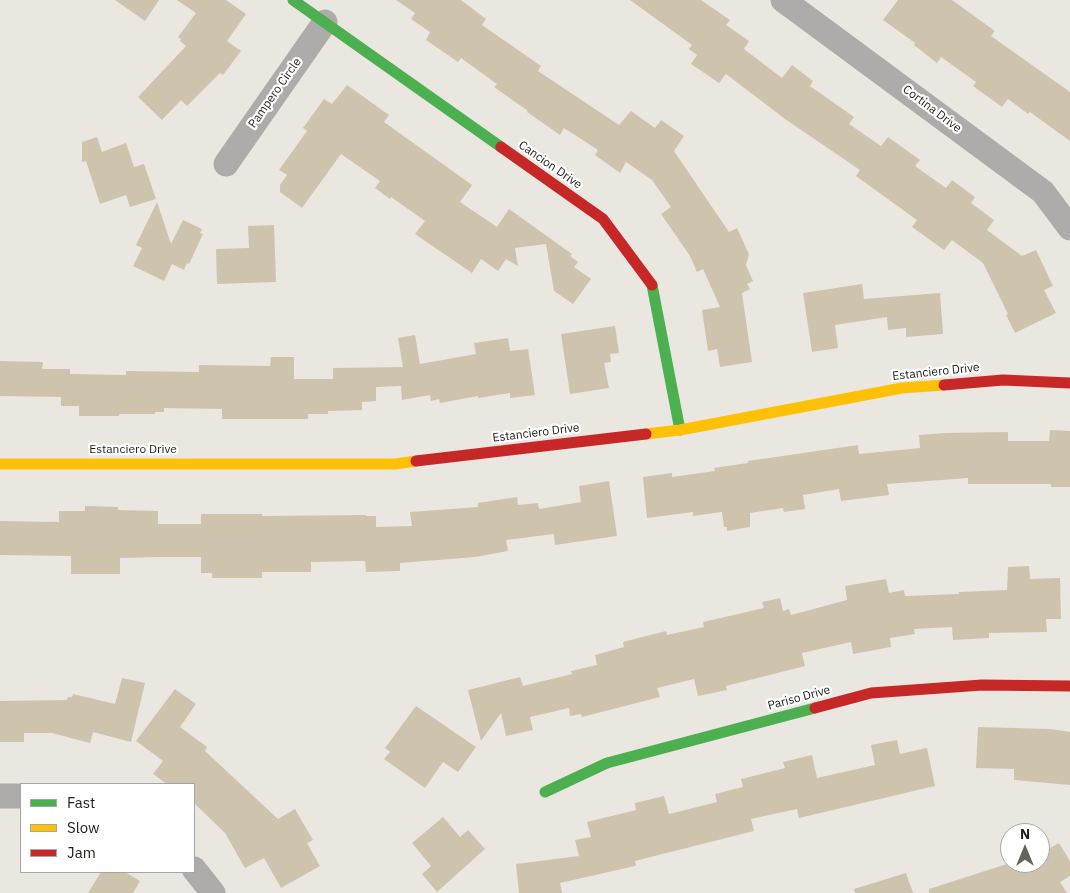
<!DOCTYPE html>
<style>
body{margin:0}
#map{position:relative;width:1070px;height:893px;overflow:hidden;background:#eae7e0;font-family:"IBM Plex Sans",sans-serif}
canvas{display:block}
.legend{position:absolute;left:20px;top:783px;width:175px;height:90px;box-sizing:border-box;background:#fff;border:1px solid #a5a5a3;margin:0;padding:6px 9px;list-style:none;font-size:15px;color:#1f1d19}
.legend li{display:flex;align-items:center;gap:10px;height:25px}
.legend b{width:25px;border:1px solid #a5a5a3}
.north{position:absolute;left:1000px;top:823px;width:50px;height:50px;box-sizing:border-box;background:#fff;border:1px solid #a5a5a3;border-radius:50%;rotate:0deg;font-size:14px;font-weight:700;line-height:20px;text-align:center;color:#1f1d19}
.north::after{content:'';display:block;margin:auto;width:18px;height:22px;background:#66645f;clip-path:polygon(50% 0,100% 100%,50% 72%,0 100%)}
</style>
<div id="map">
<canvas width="1070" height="893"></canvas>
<ul class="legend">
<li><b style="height:6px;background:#4caf50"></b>Fast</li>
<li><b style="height:6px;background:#ffc107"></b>Slow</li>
<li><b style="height:6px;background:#c62828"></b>Jam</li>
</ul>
<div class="north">N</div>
</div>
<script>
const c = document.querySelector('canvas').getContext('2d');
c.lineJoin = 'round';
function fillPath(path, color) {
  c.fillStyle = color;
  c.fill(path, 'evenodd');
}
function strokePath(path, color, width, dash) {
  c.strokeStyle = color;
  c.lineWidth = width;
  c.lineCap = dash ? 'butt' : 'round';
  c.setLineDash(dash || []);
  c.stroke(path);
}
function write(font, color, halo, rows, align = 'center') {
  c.font = font + ' "IBM Plex Sans",sans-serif';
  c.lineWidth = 4.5;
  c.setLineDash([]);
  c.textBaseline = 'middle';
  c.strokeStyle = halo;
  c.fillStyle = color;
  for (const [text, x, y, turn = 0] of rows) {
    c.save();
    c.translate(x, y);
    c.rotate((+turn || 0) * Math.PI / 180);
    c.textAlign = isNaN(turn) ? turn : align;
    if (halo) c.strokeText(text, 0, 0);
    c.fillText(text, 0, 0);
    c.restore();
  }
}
fillPath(new Path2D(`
 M115,0H159L145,21Z
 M177,0H226L246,14L227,41L241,51L223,75L220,73L187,106L181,100L162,120L138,97L186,46L180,41L181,39L178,37L196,13Z
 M396,0H461L486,19L482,25L541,66L538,71L619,125L631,111L655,128L661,120L684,136L674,151L729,232L737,228L749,254L746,265L753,281L747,284L750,289L742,293L752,362L720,367L717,349L708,351L702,310L720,307L703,269L697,272L690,256L661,214L671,207L652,180L626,162L620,173L595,155L598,150L564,128L560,135L527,112L528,111L494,87L497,84L461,58L458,62L426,40L430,32L411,19L415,13Z
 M630,0H701L730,20L726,25L749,41L744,49L782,78L792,65L813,81L810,86L854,117L849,124L881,146L888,137L920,160L915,166L946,188L952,180L975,197L971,203L994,220L987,230L1022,256L1036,250L1053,286L1044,290L1056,313L1015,333L1006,315L1008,314L983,263L952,240L944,250L912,227L917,220L856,176L860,170L785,119L726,74L719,83L691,64L697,55L689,49L692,45Z
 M898,0H952L995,31L991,36L1070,92V141L1030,112L1028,114L1008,99L1002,107L973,86L976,82L941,57L937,63L914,45L915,43L883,20Z
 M347,85L389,115L384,122L472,185L460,202L497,227L509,209L572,254L570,256L578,262L574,267L591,279L573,304L554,291L546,244L515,248L518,266L506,259L498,271L481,259L472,273L415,234L425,221L391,197L390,199L375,188L380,181L341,154L302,208L280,192V185L287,175L279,170L307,131L303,128L324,99L332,104Z
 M97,137L102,152L126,143L134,167L144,164L156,199L130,207L126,195L100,204L86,161L82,162V142Z
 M157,202L171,244L183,220L202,229L200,233L203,234L189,264L187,263L184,270L172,264L164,281L133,266L142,248L136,245Z
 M274,225L276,282L217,284L216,249L249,248L248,226Z
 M862,284L864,299L940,293L943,334L906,337V328L888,330L887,317L835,325L838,348L812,352L803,293Z
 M615,326L619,353L610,354L611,362L604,363L609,388L570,394L561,334Z
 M415,335L420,364L476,354L474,343L508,338L510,351L528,349L535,395L510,398V393L478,398V396L440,403L439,399L431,401L430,395L402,400L401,386L376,387V401L362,402V410L328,411V414H308V419H222V409L164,408V412H155V414H119V416H79V406H61V397L0,396V361L43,362L42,369H70V374L126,375V371L199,372V365L270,366L271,357H294V379H333V368L403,367L398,338Z
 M1050,430L1070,431V487H1051V484H968V478L887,484L889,495L841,501L839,489L803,495L805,509L784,512L783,508L750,513V527L727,531V527H724L722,512L693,516V512L647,518L643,477L672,473V477L715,471L714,468L748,463V461L858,445L859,454L920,448L919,435L946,433L1008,432V441H1049Z
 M609,481L617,536L555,545L554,534L506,540L508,551L475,557L400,563V571L366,572L365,561L311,562V572H262V578H212V573H201V557H158L120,558V574H71V556L0,555V521L59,522V511H85V506L118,507V510L158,511V524H201V514H262V516L366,515V516H376V527L412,526L410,512L478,507V503L517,497L518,505L538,503L539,509L581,502L579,486Z
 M1029,566L1030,579L1060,578L1061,619H1046L1047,632L989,633V638L953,640L952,627L914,629L915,634L890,638L891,647L853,654L851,642L802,653L805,666L726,686L727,690L698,696L694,679L657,688L660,697L582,717L581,714L570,716L569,708L530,717L533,730L506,736L501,713L481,741L468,690L520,677L523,686L572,674L571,671L597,665L595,655L624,647L623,642L666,631L667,635L704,627L703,622L764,608L762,602L780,598L783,611L789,609L791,615L847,600L845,586L886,579L889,593L904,590L905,596L959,594V592L1007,590L1008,567Z
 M122,678L145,683L131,742L93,732L90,743L52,733H24V742H0V701L67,700L68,697H72L73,694L115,704Z
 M175,689L196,704L180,727L207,747L205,751L278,819L295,809L313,840L307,843L320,866L281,888L264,858L245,868L225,833L194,803V784H167L153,774L163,761L136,741Z
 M416,706L476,747L458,772L443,762L425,788L384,759L390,752L385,748Z
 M978,727L1051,729L1070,732V785L1014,780V769L976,768Z
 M897,740L900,754L927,748L935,786L799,818L797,809L751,819L754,831L635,861L636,865L635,866L560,883L562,893H519L516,864L579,856L575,840L591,837L587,822L636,810L635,803L664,796L669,814L717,802L715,794L743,787L741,779L785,768L783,762L812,755L817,778L875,765L871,745Z
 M443,817L460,837L468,830L485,849L437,892L422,874L431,866L412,843Z
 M1040,841L1044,848L1048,846L1050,848L1059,843L1070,861V876L1060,882L1067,893H929V889L1010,863H1040Z
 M101,872H125L140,881L133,893H88Z
 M906,873L913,893H855L854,889Z`), '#cec4ae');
strokePath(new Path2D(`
 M783,0L1043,192L1070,228
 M226,164L325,22
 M0,796H21
 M194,869L213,893`), '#aeacaa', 25);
strokePath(new Path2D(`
 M293,0L501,147
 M652,285L680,430
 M545,792L607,763L815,708`), '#4caf50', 11);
strokePath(new Path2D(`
 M646,434L680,430L902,388L944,385
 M0,464H395L416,461`), '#ffc107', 11);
strokePath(new Path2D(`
 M501,147L603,219L652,285
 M944,385L1003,380L1070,383
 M416,461L646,434
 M815,708L871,693L982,685L1070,686`), '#c62828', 11);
write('12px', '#1f1d19', '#fff', [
 ["Pampero Circle",275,93,-55],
 ["Cortina Drive",932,109,37],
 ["Cancion Drive",550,165,35],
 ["Estanciero Drive",936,372,-6],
 ["Estanciero Drive",536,433,-7],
 ["Estanciero Drive",133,450],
 ["Pariso Drive",799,698,-15]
]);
</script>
